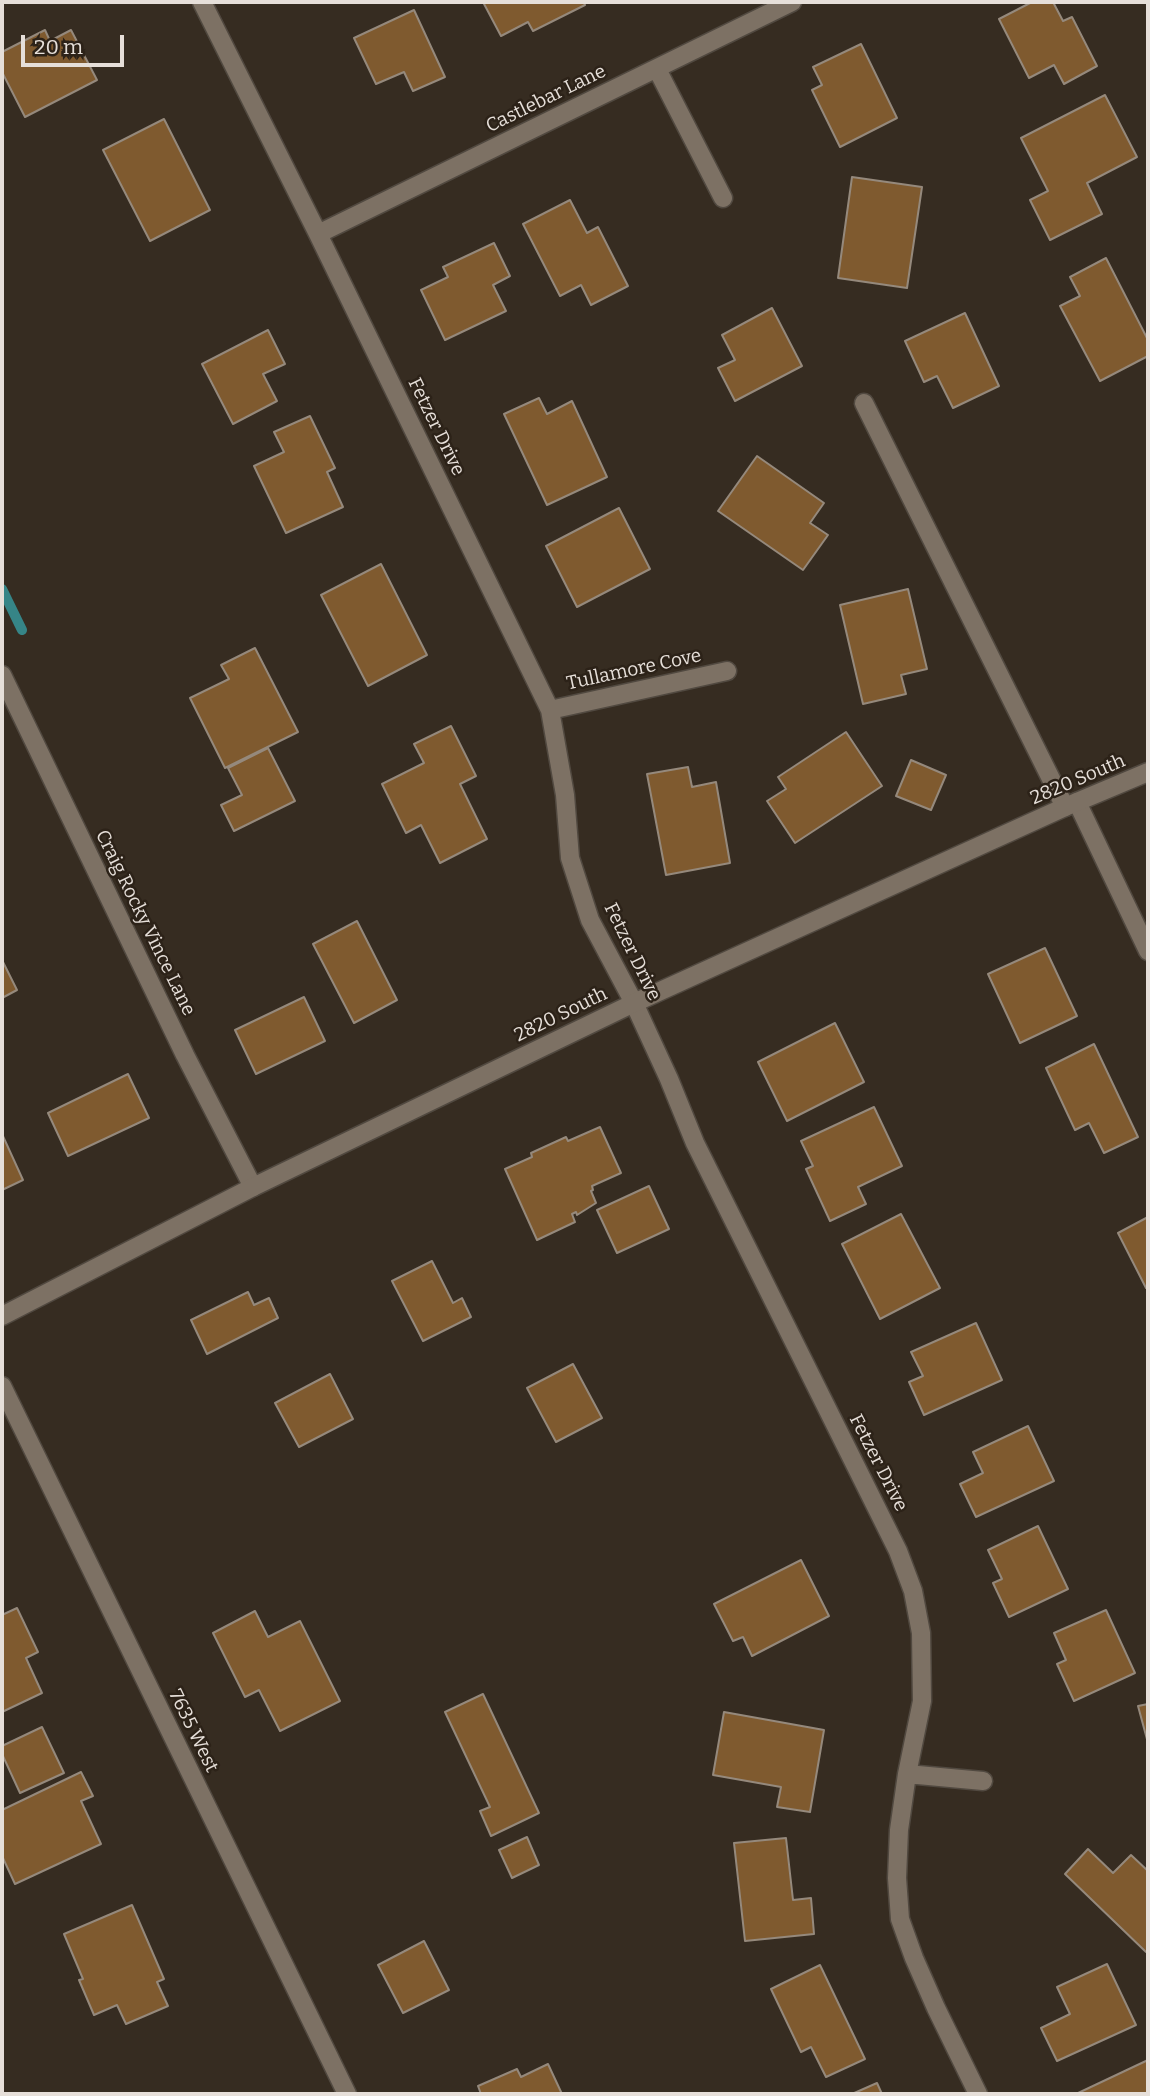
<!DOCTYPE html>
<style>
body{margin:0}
#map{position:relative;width:1150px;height:2096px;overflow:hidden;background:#362c21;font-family:Bitter,serif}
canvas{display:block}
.frame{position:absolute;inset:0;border:4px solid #e6dfd9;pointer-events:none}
.scale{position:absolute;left:21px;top:35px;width:103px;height:32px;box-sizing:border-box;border:4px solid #e6dfd9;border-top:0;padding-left:9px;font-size:21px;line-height:24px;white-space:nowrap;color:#e6dfd9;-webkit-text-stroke:5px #2c2218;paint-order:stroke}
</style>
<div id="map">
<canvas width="1150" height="2096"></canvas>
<div class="frame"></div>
<div class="scale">20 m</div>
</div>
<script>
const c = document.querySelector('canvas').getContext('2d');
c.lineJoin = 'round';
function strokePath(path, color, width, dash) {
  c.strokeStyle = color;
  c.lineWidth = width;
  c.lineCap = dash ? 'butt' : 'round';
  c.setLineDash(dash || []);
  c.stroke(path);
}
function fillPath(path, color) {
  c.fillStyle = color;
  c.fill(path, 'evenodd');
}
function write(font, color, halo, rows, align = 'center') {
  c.font = font + ' Bitter,serif';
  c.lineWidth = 5;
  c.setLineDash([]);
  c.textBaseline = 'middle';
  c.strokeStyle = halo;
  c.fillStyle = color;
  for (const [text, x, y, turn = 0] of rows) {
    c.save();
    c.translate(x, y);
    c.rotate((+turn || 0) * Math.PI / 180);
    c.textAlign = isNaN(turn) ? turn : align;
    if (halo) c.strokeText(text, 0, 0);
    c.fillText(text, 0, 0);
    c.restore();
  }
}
strokePath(new Path2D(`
 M2,589L22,630`), '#368587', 10);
const building = new Path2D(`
 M483,2H584L585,5L533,31L528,22L501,36Z
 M1032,2H1053L1063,21L1072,17L1097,66L1064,84L1054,65L1029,78L999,19Z
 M414,10L445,77L413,91L404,72L376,84L354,38Z
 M45,30L50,41L71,30L97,80L25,117L2,72V52Z
 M861,44L897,118L840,147L812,90L822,85L813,67Z
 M1105,95L1137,157L1087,183L1102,214L1050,240L1030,200L1048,191L1021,138Z
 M164,119L210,210L150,241L103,150Z
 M852,177L922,187L907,288L838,278Z
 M570,200L587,233L598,227L628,286L591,305L581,285L560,296L523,224Z
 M494,243L510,276L493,285L506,311L445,340L421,290L448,277L443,267Z
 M1106,258L1148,340V356L1100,381L1060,306L1080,296L1070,277Z
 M772,308L802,366L735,401L718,368L735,360L722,335Z
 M965,313L999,386L953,408L937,376L924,382L905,341Z
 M268,330L285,364L263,374L277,401L233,424L202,364Z
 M539,398L547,414L572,401L607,477L547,505L504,414Z
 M310,416L335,468L327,472L343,507L286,533L254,466L284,452L274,432Z
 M757,456L824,503L810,523L828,535L803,570L718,511Z
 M619,508L650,569L577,607L546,546Z
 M381,564L427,655L368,686L321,595Z
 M908,589L927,669L901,675L906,694L863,704L840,605Z
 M255,648L298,732L225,768L190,698L229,679L221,665Z
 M451,726L476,776L460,784L487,839L440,863L421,825L406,833L382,784L424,763L414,744Z
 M846,732L882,786L795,843L767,801L786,789L778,777Z
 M268,748L295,801L234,831L221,805L242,795L228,768Z
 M911,760L946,775L931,810L896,796Z
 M688,767L692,787L716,782L730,863L666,875L647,774Z
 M357,921L397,1000L354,1023L313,944Z
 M1045,948L1077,1016L1020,1043L988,974Z
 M2,960L17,990L2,998Z
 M304,997L325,1041L256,1074L235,1030Z
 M835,1023L864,1082L787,1121L758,1062Z
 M1094,1044L1138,1137L1104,1153L1089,1123L1075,1130L1046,1068Z
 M128,1074L149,1118L68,1156L48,1113Z
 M874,1107L902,1166L858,1187L866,1204L830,1221L806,1169L813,1166L801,1141Z
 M600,1127L621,1173L592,1186L593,1190L591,1191L596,1203L577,1215L576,1212L572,1214L575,1222L537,1240L505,1169L532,1157L531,1153L566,1137L568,1141Z
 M2,1134L23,1180L2,1190Z
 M649,1186L669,1229L617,1253L597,1210Z
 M901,1214L940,1288L880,1319L842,1244Z
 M1148,1217V1287L1146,1288L1118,1233Z
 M432,1261L453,1303L462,1298L471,1317L423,1341L392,1281Z
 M248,1292L254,1305L269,1298L278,1318L207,1354L191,1320Z
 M976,1323L1002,1380L924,1415L909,1382L923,1376L911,1352Z
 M573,1364L602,1418L556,1442L527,1388Z
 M330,1374L353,1419L299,1447L275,1403Z
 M1028,1426L1054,1481L976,1517L960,1484L983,1473L973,1452Z
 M1038,1526L1068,1589L1009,1617L993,1583L1002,1579L988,1550Z
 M801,1560L829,1616L752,1656L743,1637L733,1641L714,1604Z
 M17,1608L38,1652L26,1658L42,1693L2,1712V1615Z
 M1106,1610L1135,1673L1074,1701L1057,1664L1066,1660L1054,1633Z
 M255,1611L268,1637L300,1621L340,1701L280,1731L259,1690L245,1697L213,1633Z
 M483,1694L539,1813L491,1836L480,1811L490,1807L445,1712Z
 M1148,1704V1743L1138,1706Z
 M724,1712L824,1730L810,1812L777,1807L781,1787L713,1775Z
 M42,1727L64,1773L20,1793L2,1754V1746Z
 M81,1772L93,1796L81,1801L101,1844L15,1884L2,1856V1810Z
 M527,1837L539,1865L512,1878L499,1850Z
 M786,1838L793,1900L811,1898L814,1934L745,1941L734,1843Z
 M1088,1849L1113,1873L1131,1855L1148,1871V1949L1146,1952L1065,1874Z
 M132,1905L164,1979L157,1982L168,2006L126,2024L117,2005L94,2015L79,1980L83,1979L64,1934Z
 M424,1941L449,1990L403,2013L378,1965Z
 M1107,1964L1136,2025L1057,2061L1041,2028L1070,2014L1057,1987Z
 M820,1965L865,2059L826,2077L811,2047L801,2052L771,1989Z
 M1148,2060V2094H1076Z
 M548,2064L562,2094H481L478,2086L517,2069L521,2077Z
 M877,2083L882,2094H852Z`);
fillPath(building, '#7f5a2f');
strokePath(building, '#95897c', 2);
const service = new Path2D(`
 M864,403L1065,807`);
const minor = new Path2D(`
 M202,2L318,234L550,710L565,795L570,858L590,920L634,1003L669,1079L695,1143L898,1551L913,1591L921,1633L922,1701L907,1774L899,1830L897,1878L900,1919L914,1958L936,2008L978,2094
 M657,69L723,198
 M318,234L792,2
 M2,675L185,1055L253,1187
 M550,710L727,671
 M1077,802L1148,951
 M2,1386L347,2094
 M907,1774L983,1781`);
const tertiary = new Path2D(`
 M2,1316L253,1187L634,1003L1065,807L1148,772`);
strokePath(service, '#514940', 21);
strokePath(minor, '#514940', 21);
strokePath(tertiary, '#514940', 21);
strokePath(service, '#7d7164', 18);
strokePath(minor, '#7d7164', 18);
strokePath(tertiary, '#7d7164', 18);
write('19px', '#e6dfd9', '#2c2218', [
 ["Castlebar Lane",546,99,-26],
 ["Fetzer Drive",436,427,64],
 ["Tullamore Cove",634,670,-12],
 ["2820 South",1078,780,-23],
 ["Craig Rocky Vince Lane",145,923,64],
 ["Fetzer Drive",632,952,64],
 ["2820 South",561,1015,-26],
 ["Fetzer Drive",878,1463,63],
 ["7635 West",193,1731,64]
]);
</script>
